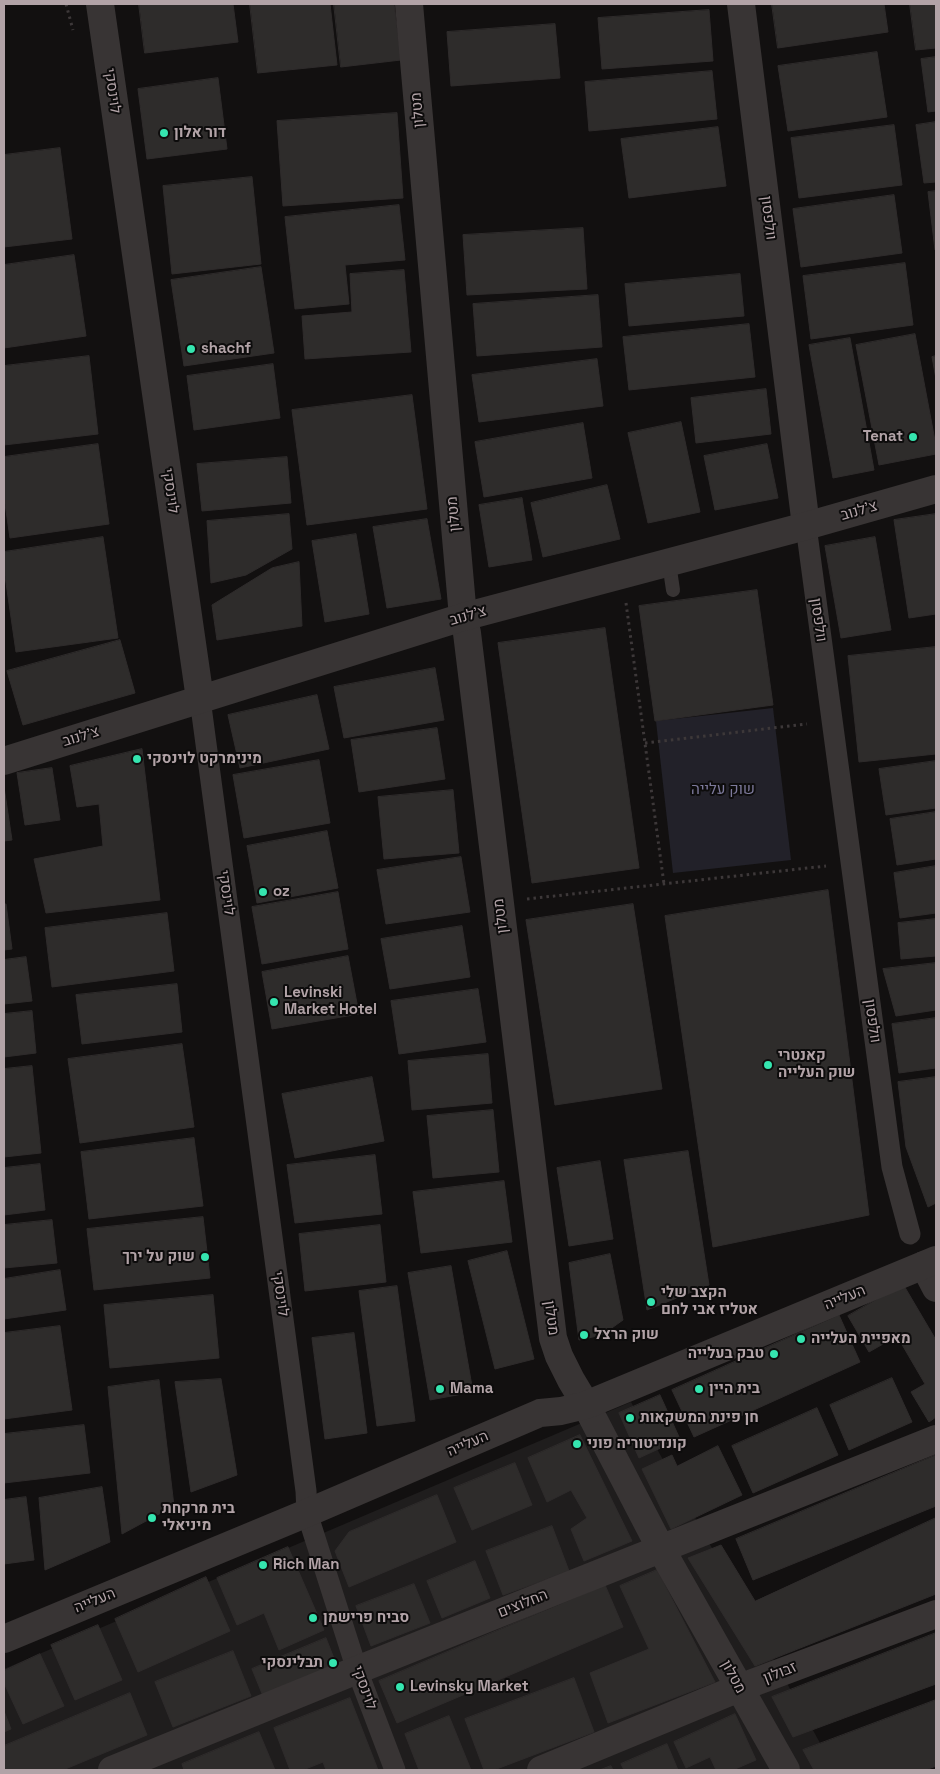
<!DOCTYPE html>
<meta charset="utf-8">
<style>
body{margin:0}
#map{position:relative;width:940px;height:1774px;overflow:hidden;background:#121010;font-family:"Space Grotesk",sans-serif}
canvas{display:block}
.frame{position:absolute;inset:0;border:5px solid #b2a3a7;pointer-events:none}
</style>
<div id="map">
<canvas width="940" height="1774"></canvas>
<div class="frame"></div>
</div>
<script>
const c = document.querySelector('canvas').getContext('2d');
c.lineJoin = 'round';
function fillPath(path, color) {
  c.fillStyle = color;
  c.fill(path, 'evenodd');
}
function strokePath(path, color, width, dash) {
  c.strokeStyle = color;
  c.lineWidth = width;
  c.lineCap = dash ? 'butt' : 'round';
  c.setLineDash(dash || []);
  c.stroke(path);
}
function write(font, color, halo, rows, align = 'center') {
  c.font = font + ' "Space Grotesk",Heebo,sans-serif';
  c.lineWidth = 4;
  c.setLineDash([]);
  c.textBaseline = 'middle';
  c.strokeStyle = halo;
  c.fillStyle = color;
  for (const [text, x, y, turn = 0] of rows) {
    c.save();
    c.translate(x, y);
    c.rotate((+turn || 0) * Math.PI / 180);
    c.textAlign = isNaN(turn) ? turn : align;
    if (halo) c.strokeText(text, 0, 0);
    c.fillText(text, 0, 0);
    c.restore();
  }
}
fillPath(new Path2D(`
 M631,1402L835,1770H4V1669Z`), '#1f1d1d');
fillPath(new Path2D(`
 M773,708L791,860L673,873L656,721Z`), '#222129');
const building = new Path2D(`
 M139,4H233L238,42L145,53Z
 M250,4H330L337,65L258,73Z
 M334,4H394L401,60L341,67Z
 M772,4H884L888,32L778,48Z
 M910,4H936V48L916,50Z
 M709,10L713,61L602,69L598,18Z
 M555,24L560,78L451,86L447,32Z
 M877,52L887,117L788,131L778,66Z
 M936,57V111L928,112L921,59Z
 M712,71L717,119L589,131L585,82Z
 M218,78L227,149L147,159L138,89Z
 M397,113L403,198L283,206L277,121Z
 M936,122V182L924,183L916,125Z
 M894,125L902,185L799,198L791,138Z
 M718,127L726,186L629,198L621,139Z
 M60,148L72,239L4,247V155Z
 M252,177L261,264L172,274L163,186Z
 M936,191V250H935L928,192Z
 M894,195L902,253L801,267L793,209Z
 M399,205L405,260L345,265L349,304L295,309L285,217Z
 M583,228L587,289L467,295L463,235Z
 M74,255L86,336L4,348V265Z
 M905,263L913,325L811,339L803,276Z
 M261,267L274,353L184,366L171,280Z
 M404,270L411,352L305,359L302,316L352,312L350,274Z
 M740,274L744,316L629,326L625,284Z
 M598,295L602,347L477,356L473,304Z
 M749,324L755,377L629,390L623,337Z
 M915,334L936,446V454L879,465L856,345Z
 M850,338L874,470L833,478L809,345Z
 M89,356L98,434L4,445V366Z
 M936,356V379L932,357Z
 M597,359L603,406L479,422L472,375Z
 M273,364L280,418L194,430L187,376Z
 M766,389L771,434L696,443L691,398Z
 M412,395L427,509L307,525L292,410Z
 M681,422L700,512L648,523L628,433Z
 M583,423L592,478L484,497L475,442Z
 M98,444L109,524L10,538L4,497V457Z
 M767,444L778,498L715,510L704,456Z
 M287,457L291,503L202,511L197,464Z
 M607,485L620,539L543,557L531,503Z
 M522,498L532,560L489,567L479,505Z
 M289,514L292,549L246,575L211,583L207,521Z
 M936,514V614L909,618L894,520Z
 M427,519L441,599L387,608L373,527Z
 M356,534L369,614L325,622L312,541Z
 M103,537L118,638L16,652L4,569V552Z
 M875,537L891,630L841,638L825,546Z
 M299,562L302,626L217,640L212,605L272,568Z
 M757,590L773,705L655,721L639,606Z
 M605,628L639,868L532,883L498,643Z
 M120,640L135,693L23,725L7,671Z
 M936,647V754L859,762L848,656Z
 M435,668L444,720L344,738L334,687Z
 M317,695L329,749L240,768L228,715Z
 M437,728L445,779L359,792L351,740Z
 M142,749L160,900L46,913L34,859L103,846L99,804L77,807L70,766Z
 M319,760L330,823L244,838L233,775Z
 M936,761V808L886,815L879,769Z
 M52,768L60,820L25,825L17,773Z
 M4,787L12,840L4,841Z
 M453,790L459,853L384,859L378,797Z
 M936,812V859L897,865L890,819Z
 M327,831L338,888L257,903L247,846Z
 M461,857L470,912L386,924L377,870Z
 M936,866V913L900,918L894,873Z
 M828,890L869,1215L713,1247L665,916Z
 M338,892L348,949L262,964L252,907Z
 M4,904H6L12,949L4,950Z
 M633,904L662,1089L555,1105L526,920Z
 M167,913L174,971L52,987L45,928Z
 M936,919V956L901,959L898,923Z
 M462,926L470,977L390,989L381,939Z
 M348,956L359,1014L272,1029L262,972Z
 M26,957L32,1001L4,1004V960Z
 M936,963V1010L896,1016L883,969Z
 M177,984L182,1032L82,1044L76,995Z
 M478,989L486,1042L399,1054L391,1001Z
 M32,1011L36,1053L4,1057V1014Z
 M936,1018V1068L899,1073L892,1024Z
 M182,1044L194,1127L80,1143L68,1059Z
 M488,1054L492,1103L412,1110L408,1061Z
 M32,1066L41,1153L4,1157V1069Z
 M372,1077L384,1141L295,1158L282,1094Z
 M936,1077V1203L928,1207L906,1147L898,1082Z
 M493,1110L499,1172L433,1178L427,1116Z
 M194,1138L203,1206L89,1219L81,1152Z
 M688,1151L709,1285L647,1310L624,1160Z
 M375,1155L382,1214L295,1223L287,1165Z
 M600,1161L613,1239L569,1246L557,1168Z
 M40,1164L45,1210L4,1215V1168Z
 M504,1181L512,1242L421,1253L413,1192Z
 M203,1217L210,1278L94,1290L87,1229Z
 M52,1220L57,1263L4,1268V1225Z
 M380,1225L386,1282L305,1291L299,1234Z
 M507,1251L534,1359L495,1369L468,1261Z
 M610,1254L623,1320L602,1335L579,1340L569,1263Z
 M451,1266L473,1392L430,1400L408,1273Z
 M60,1270L66,1310L4,1319V1279Z
 M903,1284L936,1340V1417L929,1422L911,1392L925,1384L897,1336L869,1352L848,1316Z
 M397,1286L415,1421L377,1426L359,1291Z
 M213,1295L219,1358L110,1368L104,1305Z
 M839,1315L860,1362L694,1437L672,1390Z
 M60,1326L72,1410L4,1419V1333Z
 M354,1333L367,1433L325,1439L312,1338Z
 M892,1378L912,1422L849,1450L830,1405Z
 M221,1379L237,1475L191,1492L175,1382Z
 M159,1380L174,1506L122,1534L108,1387Z
 M660,1395L680,1439L639,1458L619,1413Z
 M817,1408L838,1455L753,1493L732,1446Z
 M84,1425L90,1473L4,1483V1434Z
 M580,1435L632,1541L584,1561L571,1529L587,1518L571,1490L547,1502L528,1458Z
 M718,1446L742,1495L671,1529L642,1469L672,1455L677,1466Z
 M936,1455V1506L753,1580L736,1539Z
 M515,1463L532,1505L472,1530L454,1488Z
 M102,1487L110,1542L45,1570L39,1498Z
 M437,1495L456,1542L349,1587L335,1551L349,1532Z
 M26,1497L34,1560L4,1564V1500Z
 M936,1518V1594L755,1666L688,1558L721,1545L755,1601Z
 M552,1526L569,1571L503,1595L486,1551Z
 M288,1547L324,1630L279,1650L264,1613L237,1625L217,1578Z
 M475,1561L490,1598L442,1618L427,1581Z
 M657,1570L715,1682L608,1723L590,1673L649,1649L620,1586Z
 M206,1577L230,1631L138,1672L115,1619Z
 M414,1584L430,1623L371,1646L356,1606Z
 M605,1585L623,1627L397,1723L379,1681Z
 M98,1625L122,1680L75,1700L51,1645Z
 M936,1633V1684L793,1737L772,1697Z
 M326,1638L337,1666L263,1696L252,1669Z
 M233,1651L251,1696L173,1727L155,1682Z
 M40,1654L64,1706L23,1724L4,1683V1671Z
 M574,1678L594,1732L494,1770H484L465,1719Z
 M130,1693L147,1735L63,1770H4V1746Z
 M350,1698L378,1770H326L323,1762L303,1770H290L274,1728Z
 M936,1700V1766L926,1770H814L803,1750Z
 M4,1711L11,1729L4,1732Z
 M735,1714L756,1760L733,1770H716L710,1757L686,1768L674,1742Z
 M449,1716L471,1770H419L405,1734Z
 M259,1732L275,1770H184L182,1764Z
 M667,1744L678,1770H624L621,1764Z
 M611,1766L613,1770H600Z`);
fillPath(building, '#2e2c2b');
strokePath(building, '#2e2b2b', 1);
strokePath(new Path2D(`
 M66,4L73,30
 M626,603L664,884
 M645,743L807,724
 M527,899L826,866`), '#3d3839', 3, [2.5, 4]);
strokePath(new Path2D(`
 M669,563L673,590`), '#383434', 14);
strokePath(new Path2D(`
 M806,526L892,1167L910,1234
 M200,699L306,1491L307,1513L357,1670L395,1770`), '#383434', 21);
strokePath(new Path2D(`
 M409,4L463,617L467,633L553,1338L559,1356L571,1380L586,1405L661,1549L786,1770
 M741,4L806,526
 M924,1265L936,1288
 M112,1770L357,1670L936,1439
 M541,1770L739,1688L936,1614`), '#383434', 28);
strokePath(new Path2D(`
 M100,4L200,699
 M4,761L463,617L806,526L936,489
 M4,1639L307,1513L540,1413L561,1411L586,1405L936,1260`), '#383434', 28);
for (const [x, y, r, color] of [
 [164,133,5,"#35e5af"],
 [191,349,5,"#35e5af"],
 [913,437,5,"#35e5af"],
 [137,759,5,"#35e5af"],
 [263,892,5,"#35e5af"],
 [274,1002,5,"#35e5af"],
 [768,1065,5,"#35e5af"],
 [205,1257,5,"#35e5af"],
 [651,1302,5,"#35e5af"],
 [584,1335,5,"#35e5af"],
 [801,1339,5,"#35e5af"],
 [774,1354,5,"#35e5af"],
 [440,1389,5,"#35e5af"],
 [699,1389,5,"#35e5af"],
 [630,1418,5,"#35e5af"],
 [577,1444,5,"#35e5af"],
 [152,1518,5,"#35e5af"],
 [263,1565,5,"#35e5af"],
 [313,1618,5,"#35e5af"],
 [333,1663,5,"#35e5af"],
 [400,1687,5,"#35e5af"]
]) {
  const dot = new Path2D();
  dot.arc(x, y, r, 0, 2 * Math.PI);
  c.fillStyle = color;
  c.fill(dot);
  strokePath(dot, '#0d0c0c', 2);
}
write('15px', '#b2a3a7', '#0d0c0c', [
 ["לוינסקי",112,91,82],
 ["מטלון",418,110,-95],
 ["וולפסון",768,218,83],
 ["לוינסקי",170,491,82],
 ["צ'לנוב",859,511,-16],
 ["מטלון",454,514,-95],
 ["צ'לנוב",468,616,-16],
 ["וולפסון",818,620,82],
 ["צ'לנוב",81,737,-17],
 ["לוינסקי",226,893,82],
 ["מטלון",501,916,-97],
 ["וולפסון",872,1021,82],
 ["לוינסקי",280,1294,82],
 ["העלייה",845,1298,-22],
 ["מטלון",551,1318,82],
 ["העלייה",468,1444,-23],
 ["העלייה",95,1601,-22],
 ["החלוצים",523,1604,-22],
 ["זבולון",780,1673,-21],
 ["מטלון",733,1677,61],
 ["לוינסקי",364,1688,70]
]);
write('bold 15px', '#b2a3a7', '#0d0c0c', [
 ["דור אלון",174,133],
 ["shachf",201,349],
 ["Tenat",903,437,"right"],
 ["מינימרקט לוינסקי",147,759],
 ["oz",273,892],
 ["Levinski",284,993],
 ["Market Hotel",284,1010],
 ["קאנטרי",778,1056],
 ["שוק העלייה",778,1073],
 ["שוק על ירך",195,1257,"right"],
 ["הקצב שלי",661,1293],
 ["אטליז אבי לחם",661,1310],
 ["שוק הרצל",594,1335],
 ["מאפיית העלייה",811,1339],
 ["טבק בעלייה",764,1354,"right"],
 ["Mama",450,1389],
 ["בית היין",709,1389],
 ["חן פינת המשקאות",640,1418],
 ["קונדיטוריה פוני",587,1444],
 ["בית מרקחת",162,1509],
 ["מיניאלי",162,1526],
 ["Rich Man",273,1565],
 ["סביח פרישמן",323,1618],
 ["תבלינסקי",323,1663,"right"],
 ["Levinsky Market",410,1687]
], 'left');
write('15px', '#7d7a9c', '#0d0c0c', [
 ["שוק עלייה",723,790]
]);
</script>
